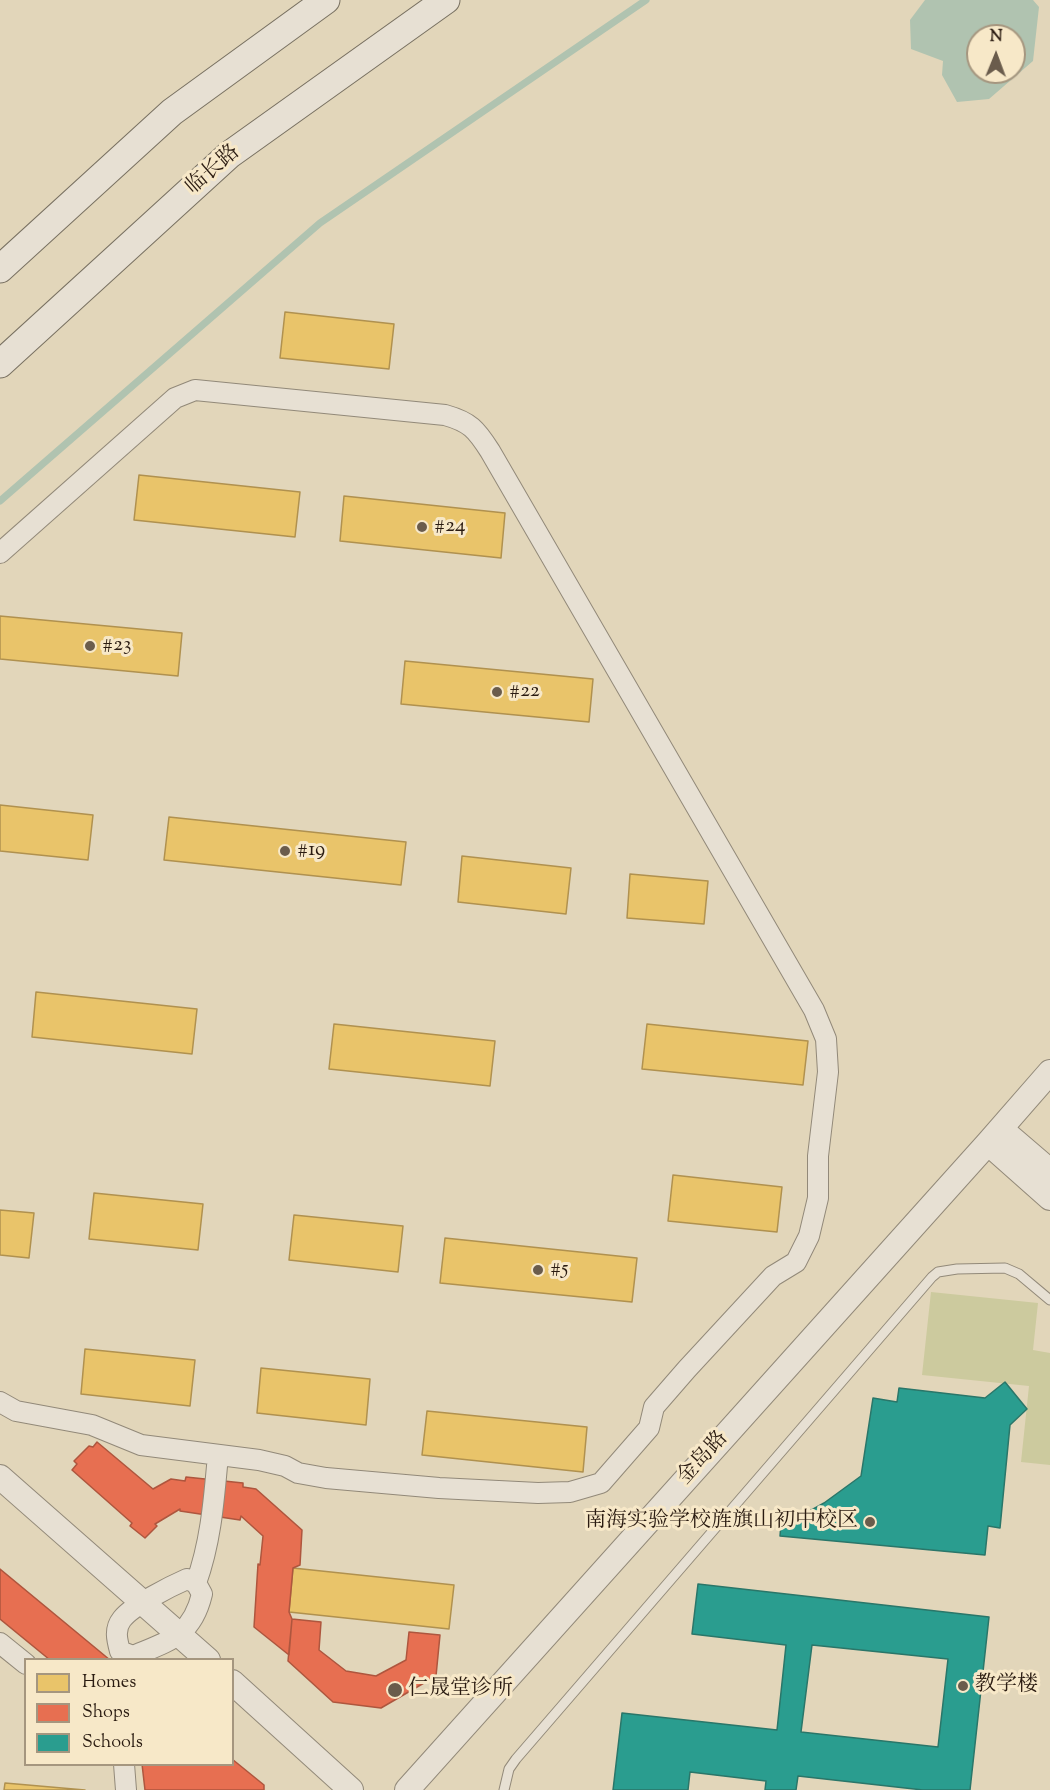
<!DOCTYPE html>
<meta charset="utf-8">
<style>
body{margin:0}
#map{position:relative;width:1050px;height:1790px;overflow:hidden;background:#e2d6ba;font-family:"Sorts Mill Goudy",serif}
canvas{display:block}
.legend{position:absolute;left:24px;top:1658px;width:210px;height:108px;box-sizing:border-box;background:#f7e8c8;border:2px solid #a5967f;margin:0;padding:8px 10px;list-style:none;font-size:18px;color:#2a1b11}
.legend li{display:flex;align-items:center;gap:12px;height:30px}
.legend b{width:30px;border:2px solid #a5967f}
.north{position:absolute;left:966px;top:24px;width:60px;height:60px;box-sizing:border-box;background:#f7e8c8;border:2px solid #a5967f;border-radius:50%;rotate:1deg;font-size:16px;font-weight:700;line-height:24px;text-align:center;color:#2a1b11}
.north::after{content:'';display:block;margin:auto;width:21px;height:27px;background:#6a5c4c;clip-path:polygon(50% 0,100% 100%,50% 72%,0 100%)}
</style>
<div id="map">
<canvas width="1050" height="1790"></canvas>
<ul class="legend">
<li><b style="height:16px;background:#e9c46a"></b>Homes</li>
<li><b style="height:16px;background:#e76f51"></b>Shops</li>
<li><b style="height:16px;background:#2a9d8f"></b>Schools</li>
</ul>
<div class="north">N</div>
</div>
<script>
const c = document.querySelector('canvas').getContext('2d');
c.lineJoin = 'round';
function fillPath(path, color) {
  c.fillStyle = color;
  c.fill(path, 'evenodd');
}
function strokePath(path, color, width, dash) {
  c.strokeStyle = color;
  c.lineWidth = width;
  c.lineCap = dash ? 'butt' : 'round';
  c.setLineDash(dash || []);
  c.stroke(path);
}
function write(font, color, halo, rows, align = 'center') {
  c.font = font + ' "Sorts Mill Goudy","Noto Serif SC",serif';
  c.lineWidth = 6;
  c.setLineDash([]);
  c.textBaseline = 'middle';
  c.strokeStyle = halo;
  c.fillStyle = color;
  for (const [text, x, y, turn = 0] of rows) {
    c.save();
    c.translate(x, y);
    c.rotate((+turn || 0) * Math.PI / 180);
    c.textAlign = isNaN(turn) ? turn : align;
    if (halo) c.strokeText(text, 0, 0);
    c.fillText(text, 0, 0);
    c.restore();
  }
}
fillPath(new Path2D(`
 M931,1292L1038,1303L1033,1350L1050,1353V1465L1021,1462L1029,1386L922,1375Z`), '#ccca9e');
fillPath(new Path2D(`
 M925,0H1033L1039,7L1033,61L989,99L957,102L942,75L943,61L911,49L910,20ZM978,36H1014V72H978Z`), '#b0c3b0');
const homes = new Path2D(`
 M285,312L394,324L389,369L280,358Z
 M139,475L300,492L295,537L134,520Z
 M344,496L505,513L501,558L340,541Z
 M0,616L182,633L178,676L0,659Z
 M405,661L593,679L589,722L401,704Z
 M0,805L93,815L88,860L0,851Z
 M169,817L406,842L401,885L164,860Z
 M462,856L571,868L566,914L458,902Z
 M630,874L708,881L704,924L627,918Z
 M36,992L197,1009L192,1054L32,1037Z
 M334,1024L495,1041L490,1086L329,1069Z
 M647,1024L808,1041L803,1085L642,1069Z
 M673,1175L782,1187L777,1232L668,1221Z
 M94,1193L203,1204L198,1250L89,1239Z
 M0,1210L34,1213L29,1258L0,1255Z
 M294,1215L403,1226L398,1272L289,1260Z
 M445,1238L637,1258L632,1302L440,1283Z
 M85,1349L195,1360L190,1406L81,1394Z
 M261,1368L370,1379L366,1425L257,1413Z
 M427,1411L587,1427L583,1472L422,1455Z
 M293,1568L454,1585L449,1629L289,1612Z
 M5,1783L85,1790H4Z`);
fillPath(homes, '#e9c46a');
strokePath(homes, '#b0914f', 1.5);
const shops = new Path2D(`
 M97,1442L153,1489L171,1479L185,1481L186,1477L243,1483V1487L256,1489L302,1530L300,1565L293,1568L289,1612L292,1619L289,1655L254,1627L258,1564L260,1565L263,1536L241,1516L240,1520L180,1511V1509L155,1524L157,1526L145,1538L130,1526L132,1523L72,1470L77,1464L74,1461L89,1446L93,1447Z
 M0,1569L110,1660H50L0,1619Z
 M292,1619L321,1622L319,1650L346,1671L376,1676L406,1660L409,1632L440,1635L436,1676L381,1708L333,1702L288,1661Z
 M232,1759L264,1785V1790H145L142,1764H232Z`);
fillPath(shops, '#e76f51');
strokePath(shops, '#ae563e', 1.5);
const schools = new Path2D(`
 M1005,1382L1027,1409L1010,1425L1000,1528L988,1526L985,1555L780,1536L782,1511L806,1513L824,1503L861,1476L873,1398L897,1402L899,1388L985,1398Z
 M698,1584L989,1617L970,1790H923L798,1776L796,1790H765L766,1781L690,1772L688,1790H613L622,1713L777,1730L786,1645L692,1634ZM812,1645L948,1659L938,1747L801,1732Z`);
fillPath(schools, '#2a9d8f');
strokePath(schools, '#2a7669', 1.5);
strokePath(new Path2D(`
 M0,501L320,223L646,0`), '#b0c3b0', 7);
const service = new Path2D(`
 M504,1790L509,1769L516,1759L932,1277L938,1272L957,1269L1005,1268L1019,1274L1050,1300`);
const minor = new Path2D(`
 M0,553L175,398L195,390L445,415C470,422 476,429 490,451L814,1010L826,1039L828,1072L818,1156V1198L809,1236L796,1262L773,1276L687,1369L654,1407L649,1428L601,1483L570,1492L538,1493L439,1488L326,1478L298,1473L285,1466L259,1460L141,1445L92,1425L16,1411L0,1402
 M187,1579L196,1583L202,1594C192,1636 169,1641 133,1656L120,1651C117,1640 114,1629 122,1619C133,1605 171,1586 187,1579Z
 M196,1583C211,1542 214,1499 218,1455
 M0,1643L26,1664
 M124,1764L126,1790`);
const tertiary = new Path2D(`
 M1001,1129L1050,1171
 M988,1143L1050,1198
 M0,1477L208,1660
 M232,1682L351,1790
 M407,1790L988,1143L1050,1072`);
const secondary = new Path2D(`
 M0,269L172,112L326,0
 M0,364L229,155L446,0`);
strokePath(service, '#928979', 11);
strokePath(minor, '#928979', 22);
strokePath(tertiary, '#928979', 26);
strokePath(secondary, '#787061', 29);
strokePath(service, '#e7e0d3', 9);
strokePath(minor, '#e7e0d3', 20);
strokePath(tertiary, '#e7e0d3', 24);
strokePath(secondary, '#e7e0d3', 27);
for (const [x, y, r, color] of [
 [422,527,6,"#6a5c4c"],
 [90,646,6,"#6a5c4c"],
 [497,692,6,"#6a5c4c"],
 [285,851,6,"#6a5c4c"],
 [538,1270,6,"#6a5c4c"],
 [870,1522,6,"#6a5c4c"],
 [963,1686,6,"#6a5c4c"],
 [395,1690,8,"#6a5c4c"]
]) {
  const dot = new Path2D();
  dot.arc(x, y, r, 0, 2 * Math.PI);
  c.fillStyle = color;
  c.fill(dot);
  strokePath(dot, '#f7e8c8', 2);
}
write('21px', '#2a1b11', '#f7e8c8', [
 ["临长路",214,171,-41],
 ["金岛路",704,1459,-48]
]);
write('21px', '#2a1b11', '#f7e8c8', [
 ["#24",434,527],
 ["#23",102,646],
 ["#22",509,692],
 ["#19",297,851],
 ["#5",550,1270],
 ["南海实验学校旌旗山初中校区",858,1522,"right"],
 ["教学楼",975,1686],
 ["仁晟堂诊所",408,1690]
], 'left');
</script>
